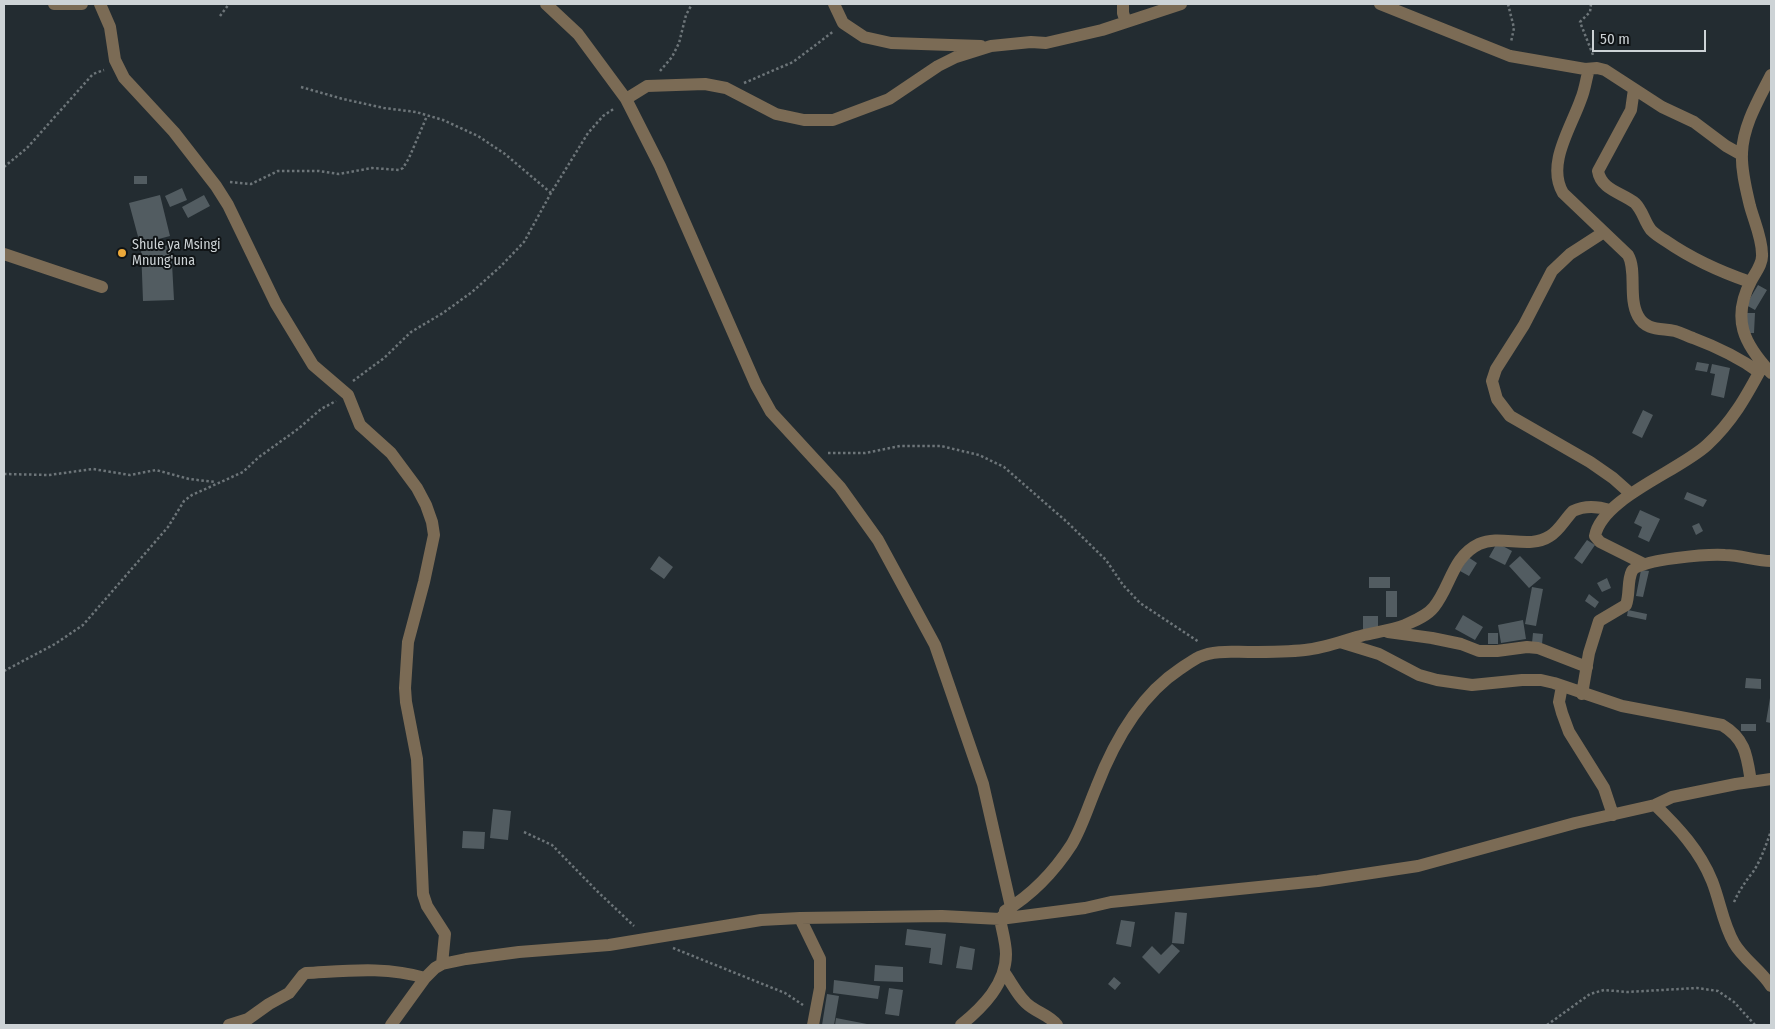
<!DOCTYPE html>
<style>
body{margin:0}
#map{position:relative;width:1775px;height:1029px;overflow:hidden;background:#232c31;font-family:"Fira Sans Condensed",sans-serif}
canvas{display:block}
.frame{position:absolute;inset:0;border:5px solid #cdd3d6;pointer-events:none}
.scale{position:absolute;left:1592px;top:30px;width:114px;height:22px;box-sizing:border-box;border:2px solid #cdd3d6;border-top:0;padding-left:6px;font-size:15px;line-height:18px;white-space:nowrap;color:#cdd3d6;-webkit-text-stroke:4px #101416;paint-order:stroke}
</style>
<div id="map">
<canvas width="1775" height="1029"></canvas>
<div class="frame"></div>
<div class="scale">50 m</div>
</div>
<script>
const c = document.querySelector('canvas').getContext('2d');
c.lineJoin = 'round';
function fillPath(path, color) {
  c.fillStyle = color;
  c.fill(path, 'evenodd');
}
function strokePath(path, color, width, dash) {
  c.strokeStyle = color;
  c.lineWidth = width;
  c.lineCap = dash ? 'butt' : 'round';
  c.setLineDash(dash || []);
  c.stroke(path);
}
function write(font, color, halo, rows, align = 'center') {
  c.font = font + ' "Fira Sans Condensed",sans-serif';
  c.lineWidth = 4;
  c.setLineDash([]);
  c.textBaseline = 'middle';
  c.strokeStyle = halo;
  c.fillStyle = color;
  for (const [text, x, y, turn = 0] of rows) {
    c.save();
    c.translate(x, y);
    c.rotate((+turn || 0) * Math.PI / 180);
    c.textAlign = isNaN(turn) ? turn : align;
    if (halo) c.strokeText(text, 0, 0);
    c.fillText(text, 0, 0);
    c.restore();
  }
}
fillPath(new Path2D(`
 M134,176H147V184H134Z
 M182,188L187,200L170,207L165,196Z
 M160,195L170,236L140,244L129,203Z
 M204,195L210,206L188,218L182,207Z
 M171,245L174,300L143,301L141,247Z
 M1758,285L1767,290L1755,310L1746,305Z
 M1744,313H1755L1754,333H1744Z
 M1697,362L1709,364L1707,372L1695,370Z
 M1712,364L1730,368L1724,398L1711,395L1715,374L1710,373Z
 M1643,410L1653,415L1642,438L1632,433Z
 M1687,492L1707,500L1703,507L1684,499Z
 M1640,510L1660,519L1649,542L1638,537L1642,527L1634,523Z
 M1699,523L1703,531L1696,535L1692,526Z
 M1587,540L1595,545L1582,564L1574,558Z
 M1497,543L1512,551L1505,565L1489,557Z
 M659,556L673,567L664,579L650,569Z
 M1520,556L1541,578L1529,588L1509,566Z
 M1468,557L1477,563L1469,576L1460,571Z
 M1641,570L1649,571L1643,597L1636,596Z
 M1369,577H1390V588H1369Z
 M1607,578L1611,588L1602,592L1597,583Z
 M1532,587L1543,589L1536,626L1525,624Z
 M1386,591H1397V617H1386Z
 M1589,594L1599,602L1595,608L1585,601Z
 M1628,610L1647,614L1646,620L1627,616Z
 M1463,615L1483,627L1475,640L1455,629Z
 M1363,616H1378V629H1363Z
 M1523,620L1526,639L1501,643L1498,625Z
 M1488,633H1498V644H1488Z
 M1533,633L1543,634L1542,644L1532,643Z
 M1746,678L1761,679V689L1745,688Z
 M1770,698H1771V723L1766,722Z
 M1741,724H1756V731H1741Z
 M493,809L511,811L508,840L490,838Z
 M463,831L485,832L484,849L462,848Z
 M1175,912L1187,913L1184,944L1172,943Z
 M1121,920L1135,922L1131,947L1116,944Z
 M907,929L946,934L942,965L929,963L931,948L905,945Z
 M1172,944L1180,951L1159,974L1142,957L1152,946L1161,955Z
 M960,946L975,949L972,970L956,968Z
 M875,965L903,967V982L874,981Z
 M1114,977L1121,983L1115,990L1108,984Z
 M834,980L880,986L878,999L833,993Z
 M889,988L903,990L899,1016L885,1014Z
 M827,994L839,996L834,1025H822Z
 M836,1018L867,1024V1025H835Z`), '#525c61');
strokePath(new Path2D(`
 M1508,4L1514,28L1511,42
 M1591,4L1590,12L1580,22L1593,55
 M220,16L229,4
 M660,71L672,57L679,43L686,15L692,4
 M744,83L793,62L834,31
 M301,87L343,99L384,108L416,112L443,120L478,136L505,154L551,193
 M4,167L27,148L93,74L104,70
 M230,182L251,184L278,171H319L339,174L372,168L399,170L403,168L409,158L427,116
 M353,381L384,358L411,332L443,313L472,292L501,266L524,242L551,193L588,133L603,116L615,108
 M828,453H865L900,446H941L979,455L1004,467L1067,522L1106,560L1123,585L1140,603L1199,642
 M4,474L49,475L93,469L130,475L156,470L189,479L215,482
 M4,671L55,644L83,625L168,527L184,501L192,495L243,472L259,457L298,429L321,409L336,401
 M524,832L552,845L597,891L634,926
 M1734,902C1739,891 1745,882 1753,872C1761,860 1766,845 1771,831
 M673,948L785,993L803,1005
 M1547,1025L1590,994L1604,990L1627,992L1697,988L1718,991L1734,1002L1755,1025`), '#6d7579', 2.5, [2.5, 2.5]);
strokePath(new Path2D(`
 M54,4H82
 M100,4L110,27L115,60L124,78L174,132L216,186L228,205L276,304L313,365L348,395L360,425L391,453L417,488L426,505L432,522L434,535L424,582L408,642L405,688L406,702L417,759L423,894L427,906L445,934L442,964
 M546,4L578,34L626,99L660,166L756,385L771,412L840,487L878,540L935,645L983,784L1011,907L1000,919C1002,930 1006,943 1006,954C1006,984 983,1007 961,1025
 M834,4L843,23L864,37L891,43L981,46
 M1123,4V13L1126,22
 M1380,4L1510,56L1585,69L1597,68L1605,70L1662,107L1694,122L1726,146L1742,155
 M1589,69C1586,79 1585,90 1581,99C1571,128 1546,164 1563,193L1628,255C1637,270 1628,298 1638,316C1646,331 1661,328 1675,331C1682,333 1687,336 1693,338C1717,347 1738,357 1759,372
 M1771,75C1759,99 1743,125 1742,153C1741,170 1746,189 1750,206C1754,221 1762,238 1762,254C1763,264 1755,273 1751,281C1731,319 1744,344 1771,373
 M1634,89L1631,110L1598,171C1601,190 1623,193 1635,203C1643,211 1644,221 1651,230C1655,234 1661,238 1666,241C1692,259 1721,272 1750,282
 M626,99L647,86L705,84L726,88L776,114L804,120H833L889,99L938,66L956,57L991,46L1031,42L1046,43L1102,30L1181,4
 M1604,232L1570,254L1552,271L1524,325L1496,369L1492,381L1497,399L1510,416L1590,462L1613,478L1631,494
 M4,254L102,287
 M1644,564L1600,542L1595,536C1602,498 1679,471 1707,445C1732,422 1746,397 1762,367
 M1388,632L1432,638L1461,644L1479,651H1497L1527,647L1538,648L1587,667
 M1340,642L1379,654L1419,675L1437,680L1472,685L1522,680H1541L1554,683L1622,706L1722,725C1746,739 1747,757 1751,782
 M1562,686L1559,702L1562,713L1569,732L1604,788L1613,815
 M1582,694L1589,653L1599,621L1626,605C1630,594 1627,581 1632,571C1639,559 1710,554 1725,555C1741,555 1756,561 1771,561
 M1655,805C1678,827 1700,851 1712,881C1720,901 1723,924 1734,943C1743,959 1761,970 1771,986
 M1005,911C1033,894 1054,872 1072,844C1082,827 1088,807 1096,788C1113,744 1139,696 1180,669C1186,665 1193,660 1199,657C1215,650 1232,652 1248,652C1267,652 1287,652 1305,650C1325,648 1345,640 1364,635C1377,632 1392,630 1405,625C1414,621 1427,616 1434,607C1451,586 1452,557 1479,544C1501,534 1529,550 1550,536C1559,531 1565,519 1573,511C1585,505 1597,506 1610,510
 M800,918L820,959V988L813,1025
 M1004,972C1012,983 1019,999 1031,1007C1041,1014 1050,1016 1057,1025
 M229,1025L248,1019L269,1004L289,993L303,975L306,973C346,971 386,966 425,978
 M391,1025L425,978L435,968L442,964L466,959L519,952L609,945L761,920L800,918L942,916L1000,919L1085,908L1111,902L1318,881L1418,866L1575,823L1655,805L1672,797L1736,784L1771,779`), '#7b6b55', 12);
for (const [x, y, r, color] of [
 [122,253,5,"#eca93a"]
]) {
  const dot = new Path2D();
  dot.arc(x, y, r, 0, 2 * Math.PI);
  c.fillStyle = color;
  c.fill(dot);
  strokePath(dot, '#101416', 2);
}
write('14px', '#cdd3d6', '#101416', [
 ["Shule ya Msingi",132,245],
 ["Mnung'una",132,261]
], 'left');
</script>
